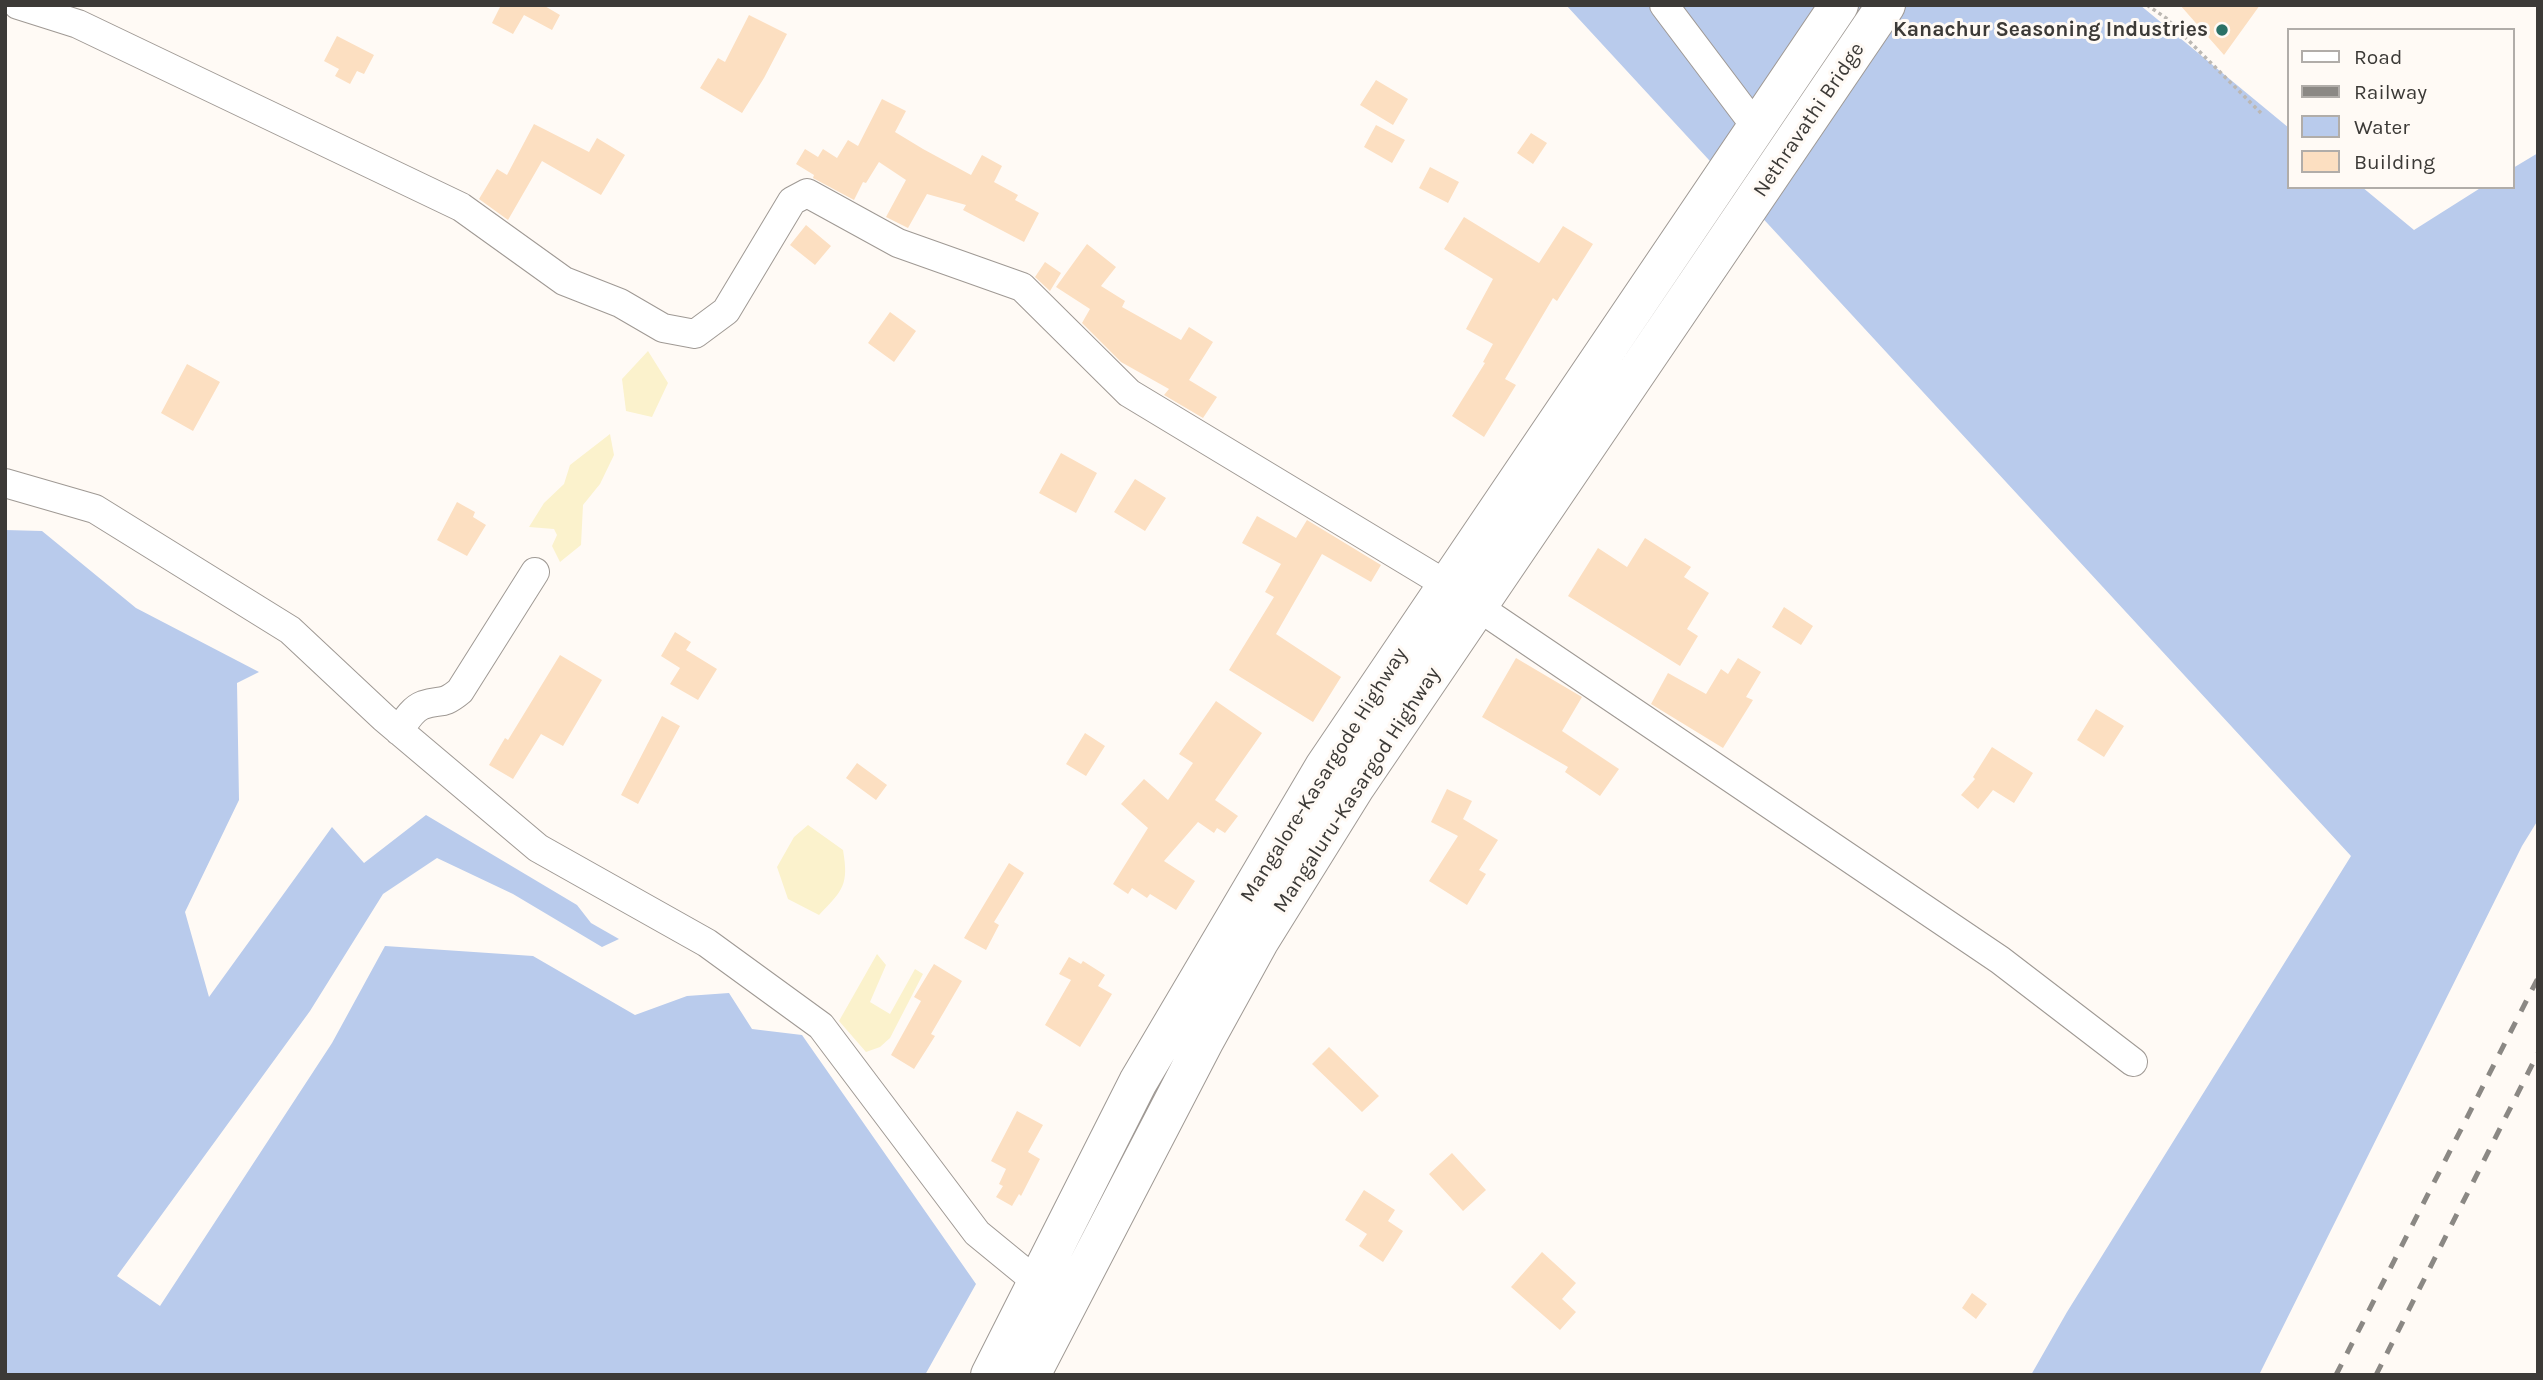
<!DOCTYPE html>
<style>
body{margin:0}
#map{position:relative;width:2543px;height:1380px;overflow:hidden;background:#fffaf5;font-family:Karla,sans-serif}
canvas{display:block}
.frame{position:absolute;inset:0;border:7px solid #3c3a37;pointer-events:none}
.legend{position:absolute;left:2287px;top:28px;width:228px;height:161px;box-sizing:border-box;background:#fffaf5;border:2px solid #b1ada9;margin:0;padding:9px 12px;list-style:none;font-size:21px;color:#3c3a37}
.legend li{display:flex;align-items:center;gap:14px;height:35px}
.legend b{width:35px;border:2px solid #b1ada9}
</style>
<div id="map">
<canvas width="2543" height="1380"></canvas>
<div class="frame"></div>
<ul class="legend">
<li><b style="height:9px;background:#fff"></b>Road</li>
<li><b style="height:9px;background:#8b8884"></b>Railway</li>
<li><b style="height:19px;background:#b9cbec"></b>Water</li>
<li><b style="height:19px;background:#fcdfc1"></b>Building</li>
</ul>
</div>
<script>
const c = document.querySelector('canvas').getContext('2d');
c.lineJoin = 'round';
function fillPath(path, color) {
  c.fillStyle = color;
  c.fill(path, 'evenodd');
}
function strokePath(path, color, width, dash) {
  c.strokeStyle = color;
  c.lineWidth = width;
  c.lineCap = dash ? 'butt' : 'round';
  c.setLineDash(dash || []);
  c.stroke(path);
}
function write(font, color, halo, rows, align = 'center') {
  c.font = font + ' Karla,sans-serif';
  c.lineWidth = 6;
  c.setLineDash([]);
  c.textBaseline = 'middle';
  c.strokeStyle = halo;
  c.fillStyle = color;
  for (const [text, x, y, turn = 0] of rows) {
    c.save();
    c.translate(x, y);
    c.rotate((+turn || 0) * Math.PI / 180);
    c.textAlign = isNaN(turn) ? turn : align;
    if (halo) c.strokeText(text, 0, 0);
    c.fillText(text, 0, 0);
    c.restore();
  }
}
fillPath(new Path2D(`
 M648,351L668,383L652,417L626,411L622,379Z
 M610,434L614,455L600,484L583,505L581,545L560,562L552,546L557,535L554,529L529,527L544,503L564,484L570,465Z
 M808,825L843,850C849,885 843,890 819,915L788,899L777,867L794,837Z
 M877,954L886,965L870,1002L890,1014L915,969L923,974L890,1038L880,1047L866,1052L839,1021Z`), '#fbf2cc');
fillPath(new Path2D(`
 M1566,5H2140L2289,128V187H2362L2414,230L2482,187H2513V168L2538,153V820L2522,846L2259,1375H2031L2067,1312L2351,856Z
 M5,530L42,531L136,608L259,672L237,683L239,800L185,912L209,997L332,827L364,863L426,815L577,905L591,923L619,939L602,947L513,894L437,858L383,894L310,1011L117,1276L160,1306L332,1043L385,946L533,956L635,1015L687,996L729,993L752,1029L802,1035L976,1284L925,1375H5Z`), '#b9cbec');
fillPath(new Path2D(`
 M501,5H543L560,15L552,30L524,15L513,34L492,23Z
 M2180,5H2260L2224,55Z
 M749,15L787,34L764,78L742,113L700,88L718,58L725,62Z
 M337,36L374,55L364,74L357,71L350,84L335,76L339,69L324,61Z
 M1376,80L1408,99L1393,125L1360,105Z
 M882,99L906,111L895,132L923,149L971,175L982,155L1002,166L994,182L1018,195L1015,200L1039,213L1024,242L963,210L966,205L927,194L908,228L886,217L906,180L879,162L866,183L863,182L854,200L813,178L814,175L796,164L805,149L818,157L823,149L837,158L848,140L858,146Z
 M534,124L589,152L597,138L625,155L601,195L542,161L508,220L479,199L497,169L507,175Z
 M1376,125L1405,140L1392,163L1364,147Z
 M1531,133L1547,143L1533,164L1517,153Z
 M1430,167L1459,182L1448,203L1419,188Z
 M1464,217L1539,263L1563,226L1593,244L1557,301L1553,298L1505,379L1516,385L1484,437L1452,416L1485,363L1483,362L1493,344L1466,329L1493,279L1444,249Z
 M806,225L831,246L815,265L790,245Z
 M1087,244L1116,267L1101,286L1125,301L1122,307L1181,340L1189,327L1213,342L1189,380L1217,397L1203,418L1164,395L1169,389L1121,362L1082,323L1090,309L1056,287Z
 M1045,262L1061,273L1050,291L1035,277Z
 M890,312L916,331L894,362L868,343Z
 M187,364L220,382L193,431L161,413Z
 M1061,453L1097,473L1076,513L1039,493Z
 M1135,479L1166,498L1145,531L1114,512Z
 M457,502L475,512L473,517L486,525L467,556L437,540Z
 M1257,516L1296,538L1307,520L1381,565L1371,582L1322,554L1276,634L1341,677L1313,722L1229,670L1274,597L1265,592L1281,564L1242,543Z
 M1645,538L1691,567L1684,577L1709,593L1687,629L1698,636L1680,666L1568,596L1598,548L1627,567Z
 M1784,607L1813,626L1801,645L1772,627Z
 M675,632L691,642L686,650L717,669L698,700L670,684L680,668L661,656Z
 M560,655L602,680L563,746L541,734L513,779L489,765L505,738L508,740Z
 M1516,658L1582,697L1562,731L1619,769L1600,796L1565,772L1568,767L1482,717Z
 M1738,658L1761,672L1746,697L1753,700L1723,748L1651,704L1668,673L1706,694L1721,669L1728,674Z
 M1216,701L1262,733L1215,800L1238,816L1225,833L1217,828L1214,833L1198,822L1164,861L1195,881L1176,910L1150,894L1147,898L1132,888L1128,894L1113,884L1148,828L1121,804L1144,779L1168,800L1193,763L1179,754Z
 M2096,709L2124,726L2104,757L2077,740Z
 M662,716L680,726L638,804L621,795Z
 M1085,733L1105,746L1086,776L1066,764Z
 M1992,747L2033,773L2014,803L1993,790L1978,809L1961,795L1975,779L1973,777Z
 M857,763L887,785L876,800L846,778Z
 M1447,789L1472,801L1463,819L1498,840L1479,870L1486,874L1467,905L1429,881L1458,836L1431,822Z
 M1009,863L1024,873L994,922L999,925L986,950L964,938Z
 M1069,957L1081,964L1083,961L1105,975L1098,986L1112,994L1080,1047L1045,1025L1071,980L1059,974Z
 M934,964L962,981L931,1034L935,1036L914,1069L891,1055L921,1001L914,997Z
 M1329,1047L1379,1096L1362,1112L1312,1064Z
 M1017,1111L1043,1125L1028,1152L1040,1159L1021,1196L1019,1194L1012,1206L996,1197L1003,1186L999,1184L1006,1169L991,1161Z
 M1452,1153L1486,1190L1463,1211L1429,1174Z
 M1364,1190L1395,1210L1388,1221L1403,1231L1383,1262L1359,1246L1367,1234L1345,1220Z
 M1542,1252L1576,1283L1562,1299L1576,1312L1560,1330L1511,1287Z
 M1972,1293L1987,1304L1976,1319L1962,1308Z`), '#fcdfc1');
const minor = new Path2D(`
 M18,5L78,24L461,207L564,281L620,303L663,328L695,334L726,311L792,201L807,193L898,243L1022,287L1129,393L1447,585
 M1664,5L1756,127
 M5,483L95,509L290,630L384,718L538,848L707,943L821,1026L977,1233L1038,1283
 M1478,607L2000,960L2133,1062
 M399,731C405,722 412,709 423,705C441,699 442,706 460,691L535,572`);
const highway = new Path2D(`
 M990,1375L1138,1082L1324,767L1839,5
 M1031,1375L1205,1040L1259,942L1356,786L1886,5`);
strokePath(minor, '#9f9994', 30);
strokePath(highway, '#9f9994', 40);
strokePath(new Path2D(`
 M2147,5L2166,18L2261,113`), '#bcb8b3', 3.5, [3.5, 3.5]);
strokePath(minor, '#fff', 28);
strokePath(highway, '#fff', 38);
strokePath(new Path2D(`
 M2336,1375L2538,978
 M2376,1375L2538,1053`), '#8b8884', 5, [12, 12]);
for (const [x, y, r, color] of [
 [2222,30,7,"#2b7167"]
]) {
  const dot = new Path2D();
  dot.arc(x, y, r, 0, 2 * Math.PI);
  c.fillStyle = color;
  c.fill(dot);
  strokePath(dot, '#fffaf5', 2.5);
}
write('bold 21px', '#3c3a37', '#fffaf5', [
 ["Kanachur Seasoning Industries",2208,30]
], 'right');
write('21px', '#3c3a37', '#fffaf5', [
 ["Nethravathi Bridge",1809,120,-56],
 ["Mangalore-Kasargode Highway",1324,775,-58],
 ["Mangaluru-Kasargod Highway",1357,790,-57]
]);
</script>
